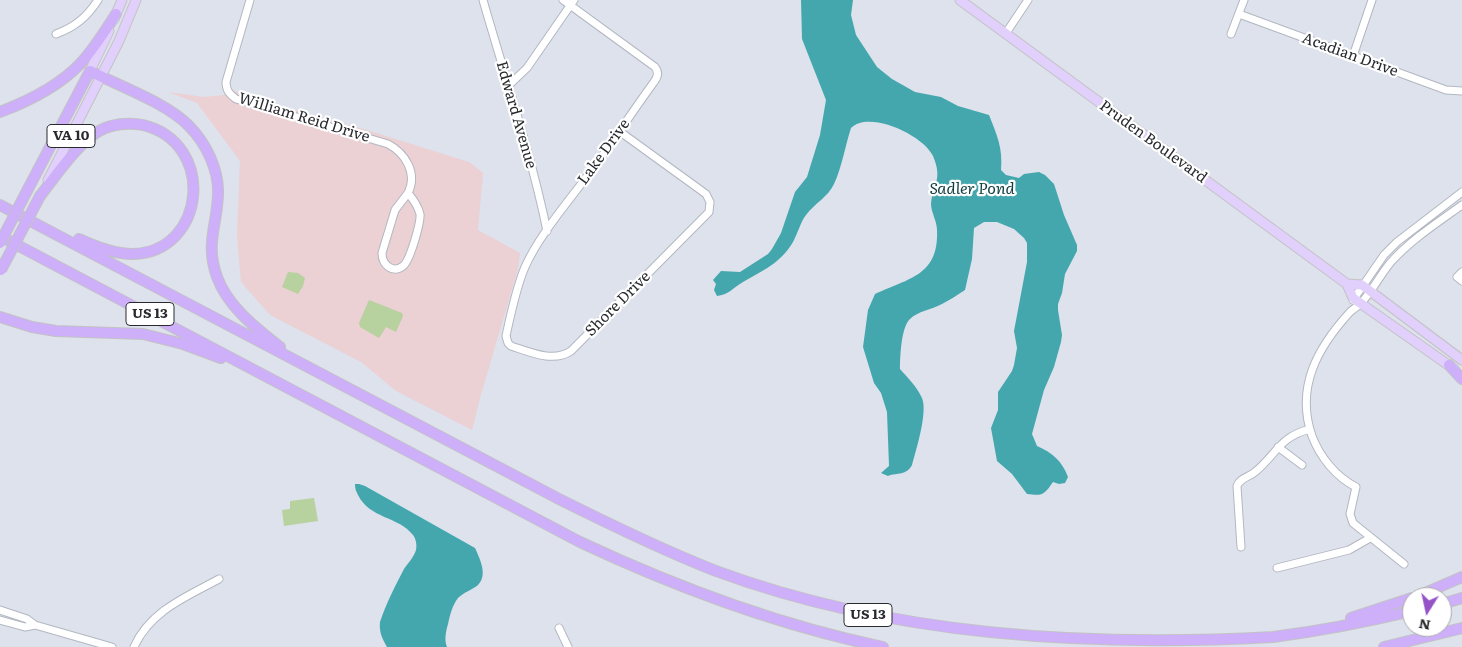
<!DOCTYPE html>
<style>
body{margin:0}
#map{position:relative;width:1462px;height:647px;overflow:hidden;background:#dde2ec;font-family:Literata,serif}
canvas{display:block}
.north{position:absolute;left:1402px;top:587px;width:50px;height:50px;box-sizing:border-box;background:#fff;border:1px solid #a9aaab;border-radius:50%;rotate:190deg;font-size:14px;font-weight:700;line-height:20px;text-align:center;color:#282a2e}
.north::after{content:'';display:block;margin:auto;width:18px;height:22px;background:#9653c8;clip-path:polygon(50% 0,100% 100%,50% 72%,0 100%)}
</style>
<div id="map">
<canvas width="1462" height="647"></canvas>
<div class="north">N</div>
</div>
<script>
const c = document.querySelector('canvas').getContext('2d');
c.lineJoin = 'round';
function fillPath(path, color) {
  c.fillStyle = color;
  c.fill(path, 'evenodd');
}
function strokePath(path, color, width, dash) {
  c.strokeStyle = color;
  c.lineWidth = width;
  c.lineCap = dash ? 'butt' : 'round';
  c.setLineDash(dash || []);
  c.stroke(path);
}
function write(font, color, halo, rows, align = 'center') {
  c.font = font + ' Literata,serif';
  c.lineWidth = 4.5;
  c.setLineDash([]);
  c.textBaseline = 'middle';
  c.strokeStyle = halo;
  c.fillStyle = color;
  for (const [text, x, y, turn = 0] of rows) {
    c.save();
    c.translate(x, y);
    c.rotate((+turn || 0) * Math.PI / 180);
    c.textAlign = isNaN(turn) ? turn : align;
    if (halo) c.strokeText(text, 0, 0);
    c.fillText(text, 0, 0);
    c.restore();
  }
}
fillPath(new Path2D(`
 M229,89L263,101L370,131L469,162L483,173L478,230L520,253L518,269L480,398L472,430L396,391L361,362L270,315L241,282L237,236L240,161L197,103L168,92L204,97L224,95Z`), '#ebd0d4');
fillPath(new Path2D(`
 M288,272L298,273L305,278L303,286L298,294L282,287Z
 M369,300L402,313L403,316L396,332L386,327L379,338L360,327L359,323Z
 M314,498L318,521L284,526L282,510L290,509V501Z`), '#b7d19f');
fillPath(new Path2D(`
 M801,0H853L851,15L856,35L877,67L892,79L915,92L941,97L958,106L989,115C997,135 1003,148 1001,170L1006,175L1019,178L1024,174L1039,172L1045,175L1054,184L1064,215L1077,245V251L1065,274L1062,293L1058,304V310L1062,335L1061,342L1054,367L1044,390L1032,434L1037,446C1053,453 1062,461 1068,477L1065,483L1059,484L1053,482C1044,495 1043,496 1027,494L1012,474L997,461L991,428L998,410V392L1012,371L1014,365L1017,348L1014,331L1027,262V243L1024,238L1014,229L997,222H984L974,228L972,259L965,290C957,295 950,300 942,304C931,310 918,311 910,319C901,327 900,358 900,369C908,378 917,387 922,398C928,412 916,450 912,465C906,476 898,472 888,476L881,473L889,466L887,412L881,393L874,383L863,347L868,310L875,294C910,278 939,275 937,230C937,221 931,212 931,204C933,183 943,180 933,156C923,135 869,110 851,128C845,146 842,167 834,184C828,197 815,203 806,215C800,223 798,233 793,242C781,263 762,271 743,282C733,288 728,295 717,296L714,290L716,284L713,280L721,271L740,272L768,254L772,249L781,233L795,192L807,177L820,135L826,100L802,39Z
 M355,484H359L365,486L475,548C480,559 488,575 478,585C472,590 464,592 458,598C452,606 450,615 448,624C446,631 444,640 447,647H387C382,638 379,632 380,622C386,604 395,586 404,569C408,563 414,557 416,550C417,545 416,539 413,535C398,516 370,519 358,495C356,491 355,489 355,484Z`), '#44a7ae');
const minor = new Path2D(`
 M250,0L226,82C226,90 229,94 236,99L388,144C405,153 418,173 408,193
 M483,0C505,77 531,153 547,231
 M563,0L655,67C659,72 658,77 654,82C635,108 618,134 599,160C576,193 541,231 525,267C516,288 511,313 506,336L508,343L511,346C530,352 553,363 571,351L709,212L710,202L706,194L619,131
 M1239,14L1446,90L1462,91
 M1006,33L1028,0
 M56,34C75,27 87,17 98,0
 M1231,34L1244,0
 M1353,56L1372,0
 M509,85L527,68L574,0
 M408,193C413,199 418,206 420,214C421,222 410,261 403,266C393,274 382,265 382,253L395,210Z
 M1462,272L1457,277L1462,281
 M1353,300L1384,255L1397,242L1462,192
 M1278,447L1302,465
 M1241,547L1237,486C1240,478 1249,477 1255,472C1277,454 1279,437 1310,429
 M1404,564L1353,523L1350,514L1356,487C1336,477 1320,457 1312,436C1295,387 1318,347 1350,312C1354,308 1359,306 1362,302C1373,290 1380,275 1391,262C1412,239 1437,223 1462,205
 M1277,568L1349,550L1370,538
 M0,610L27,619L35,625L112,647
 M0,620L25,627L35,625
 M559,628L568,647
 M134,647C150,611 186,597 219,579`);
const major = new Path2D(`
 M960,0L1347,284L1353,298L1454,369
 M114,19L122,0
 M90,71L109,31
 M48,180L119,41L136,0
 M1347,284L1362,285L1462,360`);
const highway = new Path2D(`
 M0,112C29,101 58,87 80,64C94,49 105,31 116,14
 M28,189L90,71C119,86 167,103 189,126C206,143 219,170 218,194C217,227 205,243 217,277C228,307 256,328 280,347
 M40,196C55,177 78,143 99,131C111,124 129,122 143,125C217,143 206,252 133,254C114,254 96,247 79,239
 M0,205L559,499C611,525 662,550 716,571C892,636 1086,647 1273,637C1320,631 1366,622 1412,611
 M0,236L580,542C678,588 777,625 883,647
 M0,317L32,327L56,331L143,334L183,344L221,358
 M1449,365L1462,379
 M1416,597L1462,577
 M1442,604L1462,598
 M1351,618L1412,598
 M1384,647L1462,628`);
strokePath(minor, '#b2b7c1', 9);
strokePath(major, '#c3c3c4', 11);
strokePath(highway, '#c3c3c4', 12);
strokePath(minor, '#fff', 7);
strokePath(major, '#e1cffc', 9);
strokePath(highway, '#cdaffa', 10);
const highwayBridge = new Path2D(`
 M0,243L28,189
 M1,270L40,196`);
strokePath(highwayBridge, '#c3c3c4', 12, []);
strokePath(highwayBridge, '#cdaffa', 10);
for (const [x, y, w] of [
 [71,136,48],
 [150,314,48],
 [868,615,48]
]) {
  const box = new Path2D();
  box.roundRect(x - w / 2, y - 11.5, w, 23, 4);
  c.fillStyle = '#fff';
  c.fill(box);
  strokePath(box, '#282a2e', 1);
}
write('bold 14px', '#282a2e', null, [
 ["VA 10",71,136],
 ["US 13",150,314],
 ["US 13",868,615]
]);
write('15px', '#282a2e', '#fff', [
 ["Acadian Drive",1350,55,20],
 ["Edward Avenue",516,115,74],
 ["William Reid Drive",304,118,17],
 ["Pruden Boulevard",1153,142,36],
 ["Lake Drive",604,152,-54],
 ["Shore Drive",618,304,-45]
]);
write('italic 16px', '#103e41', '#fff', [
 ["Sadler Pond",972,189]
]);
</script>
